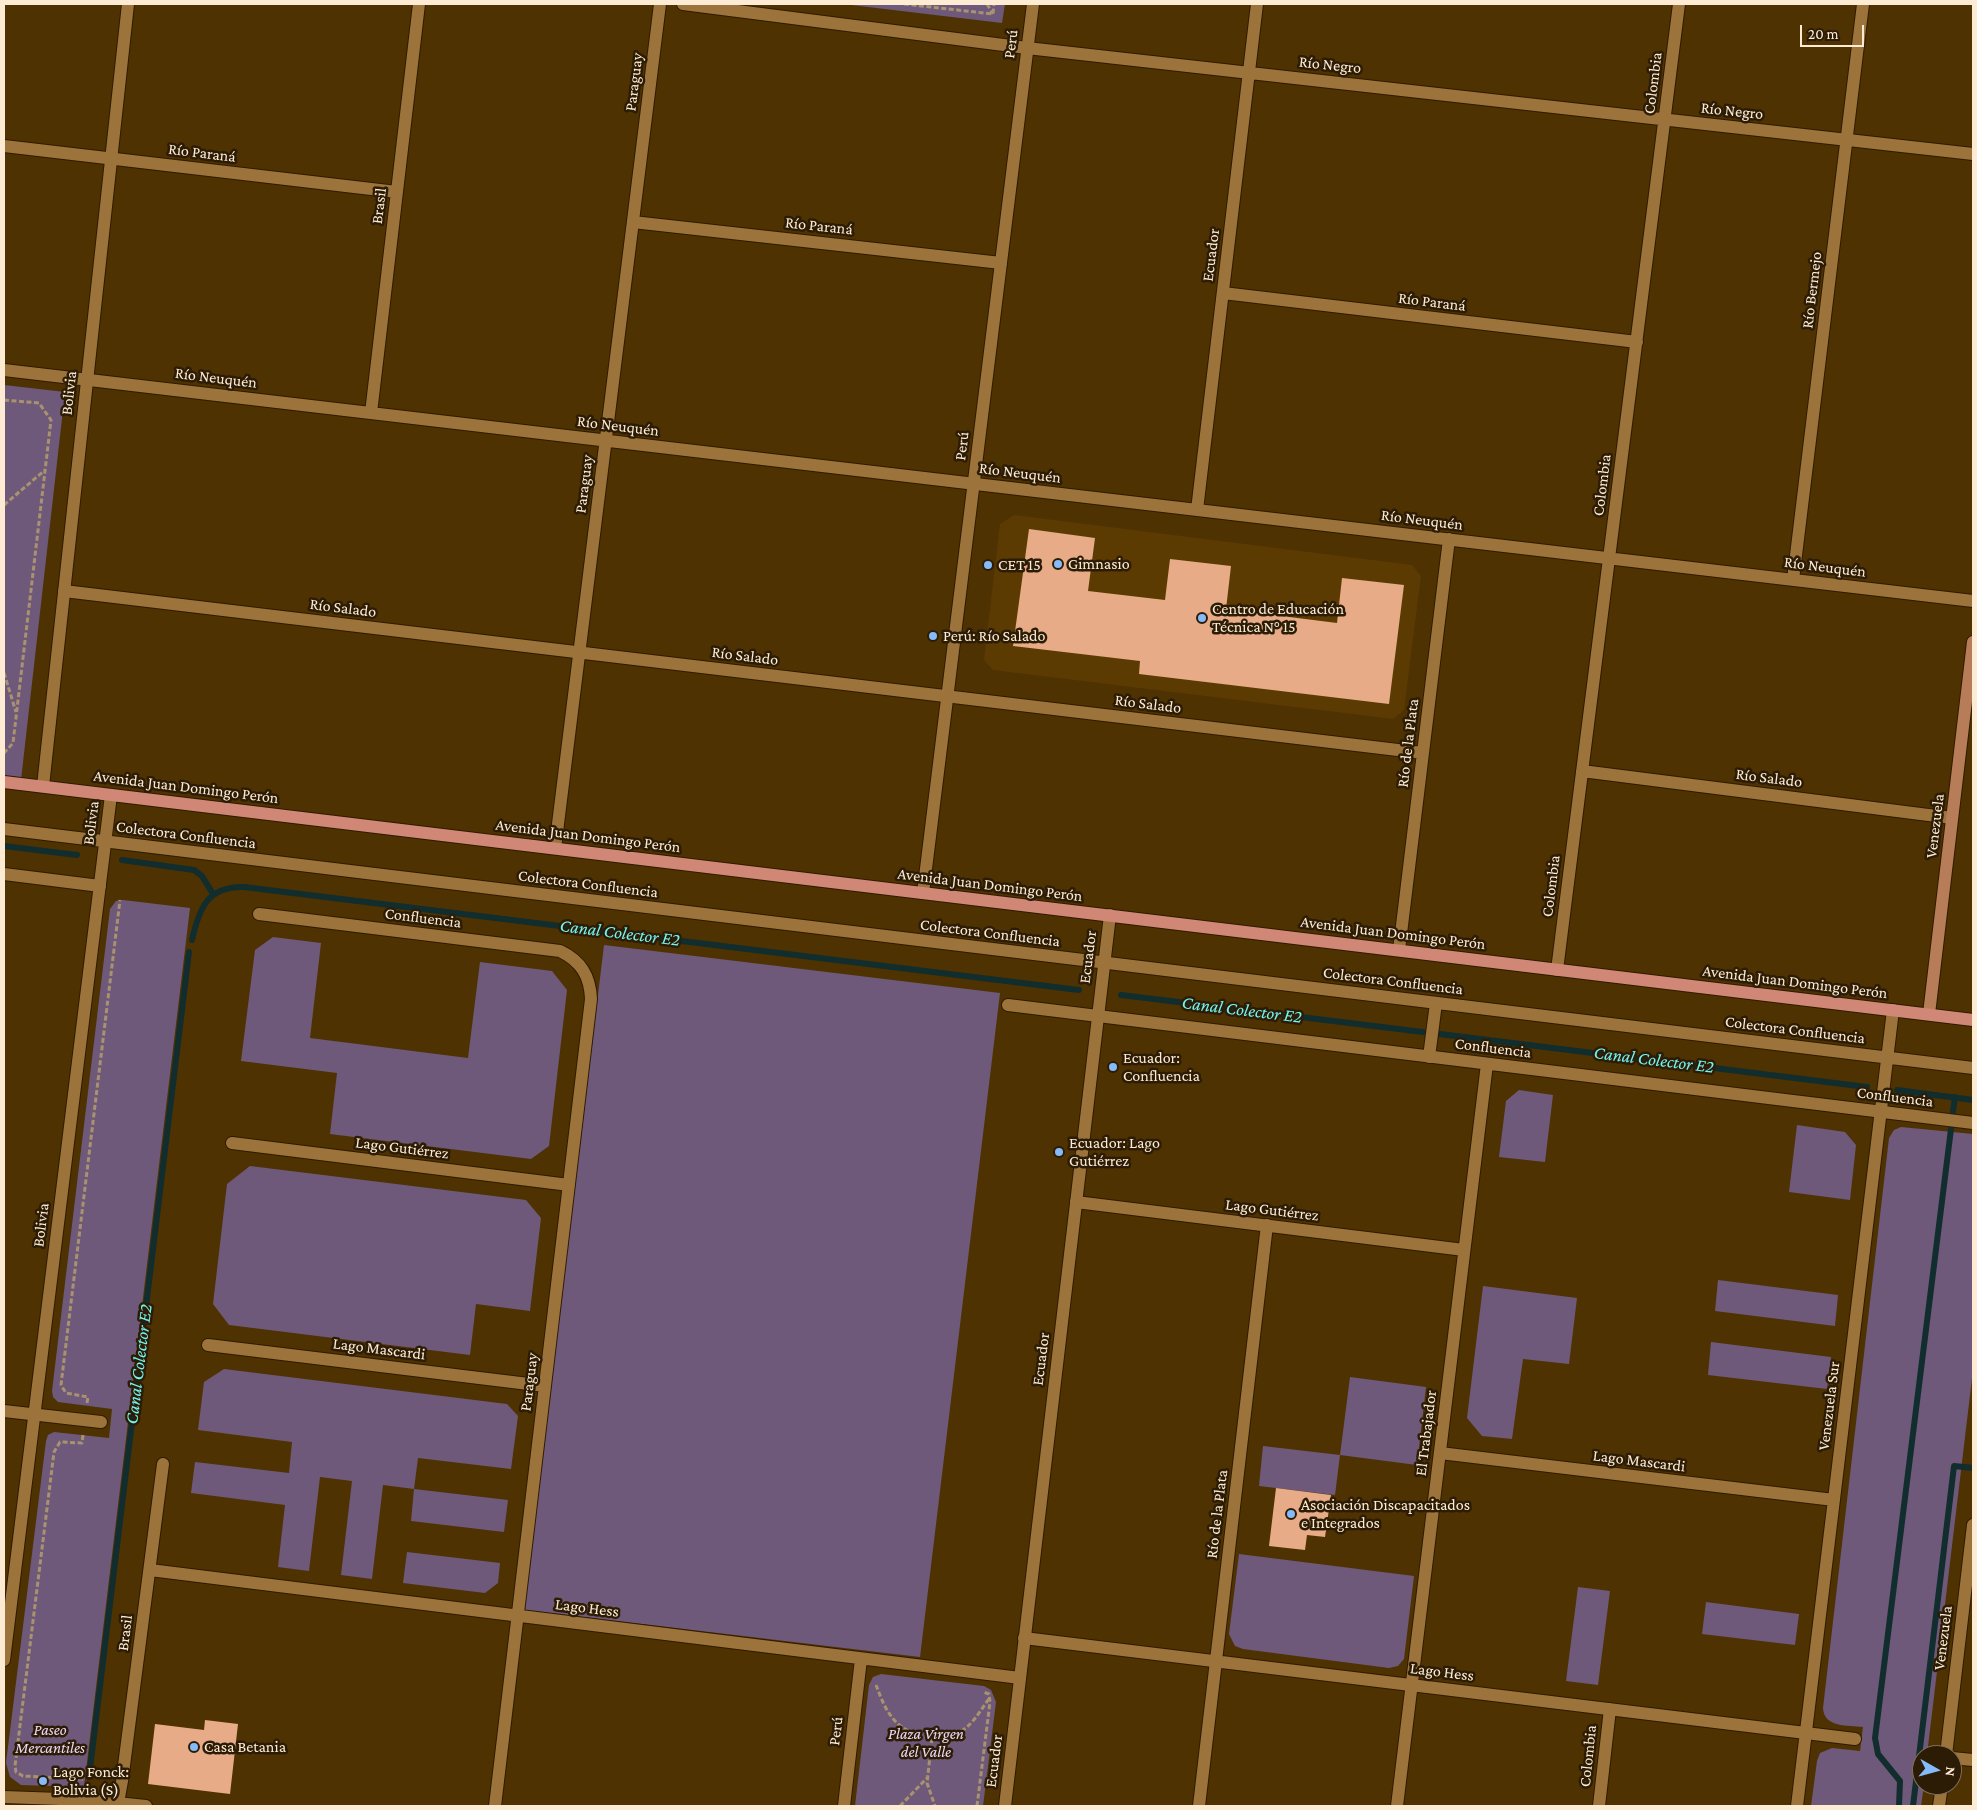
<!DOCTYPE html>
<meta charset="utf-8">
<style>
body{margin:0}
#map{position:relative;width:1977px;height:1810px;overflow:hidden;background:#4f3202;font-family:"Crimson Pro",serif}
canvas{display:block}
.frame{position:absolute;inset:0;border:5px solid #fdebd4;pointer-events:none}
.north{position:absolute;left:1912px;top:1745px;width:50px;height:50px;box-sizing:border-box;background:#2d1c05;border:1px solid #806f58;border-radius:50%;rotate:97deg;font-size:14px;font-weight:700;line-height:20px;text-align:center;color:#fdebd4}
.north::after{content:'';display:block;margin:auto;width:18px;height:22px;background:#85bbfb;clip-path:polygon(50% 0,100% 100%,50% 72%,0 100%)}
.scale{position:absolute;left:1800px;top:25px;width:64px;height:22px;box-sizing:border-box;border:2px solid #fdebd4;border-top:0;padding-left:6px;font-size:15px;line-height:18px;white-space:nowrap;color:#fdebd4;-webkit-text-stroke:4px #2d1c05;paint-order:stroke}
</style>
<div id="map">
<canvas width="1977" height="1810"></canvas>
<div class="frame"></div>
<div class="north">N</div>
<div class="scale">20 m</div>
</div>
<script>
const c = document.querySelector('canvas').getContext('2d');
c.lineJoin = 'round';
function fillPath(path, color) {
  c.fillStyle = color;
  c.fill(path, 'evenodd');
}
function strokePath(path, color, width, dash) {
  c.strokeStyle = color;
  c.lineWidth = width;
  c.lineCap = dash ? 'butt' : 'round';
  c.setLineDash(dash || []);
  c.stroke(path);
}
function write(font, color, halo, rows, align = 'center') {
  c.font = font + ' "Crimson Pro",serif';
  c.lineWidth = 5;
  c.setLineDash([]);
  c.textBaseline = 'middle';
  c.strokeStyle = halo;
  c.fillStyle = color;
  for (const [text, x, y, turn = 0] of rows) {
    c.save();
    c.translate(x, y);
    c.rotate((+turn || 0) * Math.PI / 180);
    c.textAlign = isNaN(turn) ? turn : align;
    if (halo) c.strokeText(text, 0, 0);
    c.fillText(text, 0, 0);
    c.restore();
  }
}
fillPath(new Path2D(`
 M1014,515L1412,565L1421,576L1404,710L1393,719L993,670L984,660L1000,524Z`), '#5c3b03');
fillPath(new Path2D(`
 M843,4H1005L1002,23Z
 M4,385L65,392L21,780L4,778Z
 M123,900L190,908L84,1787L21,1785L10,1777L6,1763L46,1441L48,1435L54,1432L109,1438L112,1409L58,1402L53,1397L52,1391L110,909L116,901Z
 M273,937L321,943L310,1038L468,1058L480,962L552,971L567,990L549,1146L531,1159L330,1134L337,1073L241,1061L255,950Z
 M604,945L1000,993L920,1657L524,1610Z
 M1519,1090L1553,1095L1545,1162L1499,1157L1506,1101Z
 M1797,1125L1845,1132L1856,1145L1850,1200L1789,1192Z
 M1901,1127L1973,1134V1370L1927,1755H1922L1924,1785L1921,1806H1811L1817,1761L1820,1753L1832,1748L1860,1751L1863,1727C1848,1725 1824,1728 1823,1708L1889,1138L1894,1130Z
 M250,1166L526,1200L541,1218L530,1311L476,1304L470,1355L229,1325L213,1304L227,1184Z
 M1718,1280L1838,1295L1835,1326L1715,1311Z
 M1483,1286L1577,1298L1569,1364L1523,1359L1512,1439L1482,1436L1467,1418Z
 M1711,1342L1831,1357L1827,1389L1708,1375Z
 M224,1369L507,1404L518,1416L511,1469L418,1458L414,1489L508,1500L504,1532L411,1521L414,1489L383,1485L372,1579L341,1575L352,1481L320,1477L309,1571L278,1567L285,1505L191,1493L195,1462L289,1473L292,1442L198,1430L204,1382Z
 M1350,1377L1426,1387L1417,1465L1340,1455L1335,1495L1259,1486L1263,1446L1340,1455Z
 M407,1552L500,1563L498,1583L485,1593L403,1583Z
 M1239,1554L1414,1576L1404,1659L1398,1666L1389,1668L1243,1649L1235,1646L1229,1634Z
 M1578,1587L1610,1591L1598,1685L1566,1681Z
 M1706,1602L1799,1614L1795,1645L1702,1634Z
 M881,1674L984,1686L991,1690L996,1702L983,1806H855L869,1685L873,1677Z`), '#6e597a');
strokePath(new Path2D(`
 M4,846L77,855
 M122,860L194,870L202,876L213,894
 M192,940C199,909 207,886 244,887L1079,990
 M1121,995L1423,1032
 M1440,1034L1867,1087
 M1897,1090L1973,1100
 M1953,1112L1955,1097
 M89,1777L189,952
 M1899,1806L1900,1781L1878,1754L1875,1738L1951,1129
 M1913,1806L1954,1466L1973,1468`), '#112d2d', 6);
fillPath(new Path2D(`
 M1029,529L1095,538L1088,591L1165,600L1170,559L1231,566L1226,609L1337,623L1342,578L1404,585L1389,704L1139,674L1140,661L1013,646Z
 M1276,1488L1331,1495L1325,1537L1307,1535L1305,1550L1269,1546Z
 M205,1720L238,1724L230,1794L148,1784L155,1724L204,1730Z`), '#e7ac87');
const minor = new Path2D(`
 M683,4L1027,48L1973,154
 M4,146L397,192
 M633,222L1001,263
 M1223,293L1637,342
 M4,370L1973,601
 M371,413L419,4
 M1197,510L1257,4
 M1793,580L1863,4
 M64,591L1423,753
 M1582,771L1952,818
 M4,829L1973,1068
 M555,848L660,4
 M4,874L100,886
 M259,914L560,951C581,961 590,976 591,999L495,1806
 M1399,950L1449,539
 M1557,970L1679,4
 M1008,1005L1973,1123
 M1429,1057L1436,1003
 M232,1143L569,1185
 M1076,1202L1464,1250
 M208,1345L545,1386
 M4,1411L101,1422
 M1440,1453L1834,1500
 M150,1570L1020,1678
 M1024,1638L1855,1739
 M1952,1758L1973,1760
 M118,1803L122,1781L163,1464
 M844,1806L861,1659
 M1199,1806L1267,1225
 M1397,1806L1487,1064
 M1599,1806L1610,1709
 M1797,1806L1893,1010`);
const tertiary = new Path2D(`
 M43,786L128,4
 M923,893L1033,4
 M4,1660L111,795
 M1946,1755L1973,1525
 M4,1797L88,1800L146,1806
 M1005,1806L1110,915
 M1939,1806L1942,1785`);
const secondary = new Path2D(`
 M1929,1014L1973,642`);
const primary = new Path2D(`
 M4,782L1973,1020`);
strokePath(minor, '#2f1b00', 14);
strokePath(tertiary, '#2f1b00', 14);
strokePath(secondary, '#2f1b00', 14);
strokePath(primary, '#2f1b00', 14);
strokePath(new Path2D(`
 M904,4L993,14L994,4
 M987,4L993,14
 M4,400L39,403L51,420L13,743L4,753
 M4,505L45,470
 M4,673L16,712
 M87,1403L88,1397L66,1393L61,1385L120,900
 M83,1435L82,1443L60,1442L54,1452L15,1766L16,1772L23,1776L85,1779
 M876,1685C880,1695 884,1707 891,1716C907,1739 945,1745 967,1727C976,1719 983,1707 990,1697
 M932,1738L927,1783L935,1806
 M900,1806L927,1778
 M977,1806L990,1702L989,1694L983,1692`), '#a9926f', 3, [5, 2.5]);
strokePath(minor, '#9c733b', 12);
strokePath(tertiary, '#9c733b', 12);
strokePath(secondary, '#b77d59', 12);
strokePath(primary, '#d18776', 12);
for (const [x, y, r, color] of [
 [1058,564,5,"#85bbfb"],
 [988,565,5,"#85bbfb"],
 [1202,618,5,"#85bbfb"],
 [933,636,5,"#85bbfb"],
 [1113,1067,5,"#85bbfb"],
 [1059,1152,5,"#85bbfb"],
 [1291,1514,5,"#85bbfb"],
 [194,1747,5,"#85bbfb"],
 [43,1781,5,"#85bbfb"]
]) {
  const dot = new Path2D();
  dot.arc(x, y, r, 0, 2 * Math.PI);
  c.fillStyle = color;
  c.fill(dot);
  strokePath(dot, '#2d1c05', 2);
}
write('16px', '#fdebd4', '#2d1c05', [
 ["Perú",1011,44,-83],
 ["Río Negro",1330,65,6],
 ["Paraguay",634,82,-83],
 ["Colombia",1653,83,-83],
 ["Río Negro",1732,111,6],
 ["Río Paraná",202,153,7],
 ["Brasil",379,206,-83],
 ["Río Paraná",819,226,6],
 ["Ecuador",1211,255,-83],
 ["Río Bermejo",1812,290,-83],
 ["Río Paraná",1432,302,7],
 ["Río Neuquén",216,378,7],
 ["Bolivia",69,393,-84],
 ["Río Neuquén",618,426,7],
 ["Perú",962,446,-83],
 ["Río Neuquén",1020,473,7],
 ["Paraguay",584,484,-83],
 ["Colombia",1602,485,-83],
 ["Río Neuquén",1422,520,7],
 ["Río Neuquén",1825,567,7],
 ["Río Salado",343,608,7],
 ["Río Salado",745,656,7],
 ["Río Salado",1148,704,7],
 ["Río de la Plata",1408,743,-83],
 ["Río Salado",1769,778,7],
 ["Avenida Juan Domingo Perón",186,787,7],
 ["Bolivia",91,823,-83],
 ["Venezuela",1935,826,-83],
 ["Colectora Confluencia",186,835,7],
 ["Avenida Juan Domingo Perón",588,836,7],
 ["Colectora Confluencia",588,884,7],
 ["Avenida Juan Domingo Perón",990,885,7],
 ["Colombia",1551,886,-83],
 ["Confluencia",423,918,7],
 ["Colectora Confluencia",990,933,7],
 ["Avenida Juan Domingo Perón",1393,933,7],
 ["Ecuador",1088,957,-83],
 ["Colectora Confluencia",1393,981,7],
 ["Avenida Juan Domingo Perón",1795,982,7],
 ["Colectora Confluencia",1795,1030,7],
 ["Confluencia",1493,1048,7],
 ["Confluencia",1895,1097,7],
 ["Lago Gutiérrez",402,1148,7],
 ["Lago Gutiérrez",1272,1210,7],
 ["Bolivia",41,1225,-83],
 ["Lago Mascardi",379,1349,7],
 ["Ecuador",1041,1359,-83],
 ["Paraguay",529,1382,-83],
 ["Venezuela Sur",1829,1406,-83],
 ["El Trabajador",1426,1433,-83],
 ["Lago Mascardi",1639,1461,7],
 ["Río de la Plata",1217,1514,-83],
 ["Lago Hess",587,1608,7],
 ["Brasil",125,1633,-83],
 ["Venezuela",1943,1638,-83],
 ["Lago Hess",1442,1672,7],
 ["Perú",836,1731,-83],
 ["Colombia",1588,1756,-84],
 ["Ecuador",994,1761,-83]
]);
write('16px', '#fdebd4', '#2d1c05', [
 ["Gimnasio",1068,564],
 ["CET 15",998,565],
 ["Centro de Educación",1212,609],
 ["Técnica N° 15",1212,627],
 ["Perú: Río Salado",943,636],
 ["Ecuador:",1123,1058],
 ["Confluencia",1123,1076],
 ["Ecuador: Lago",1069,1143],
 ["Gutiérrez",1069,1161],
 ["Asociación Discapacitados",1301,1505],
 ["e Integrados",1301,1523],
 ["Casa Betania",204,1747],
 ["Lago Fonck:",53,1772],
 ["Bolivia (S)",53,1790]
], 'left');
write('italic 16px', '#eddaf9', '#2d1c05', [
 ["Paseo",50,1730],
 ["Mercantiles",50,1748],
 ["Plaza Virgen",926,1734],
 ["del Valle",926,1752]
]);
write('italic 18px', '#72f6f3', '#2d1c05', [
 ["Canal Colector E2",620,933,7],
 ["Canal Colector E2",1242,1010,7],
 ["Canal Colector E2",1654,1060,7],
 ["Canal Colector E2",139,1364,-83]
]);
</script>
